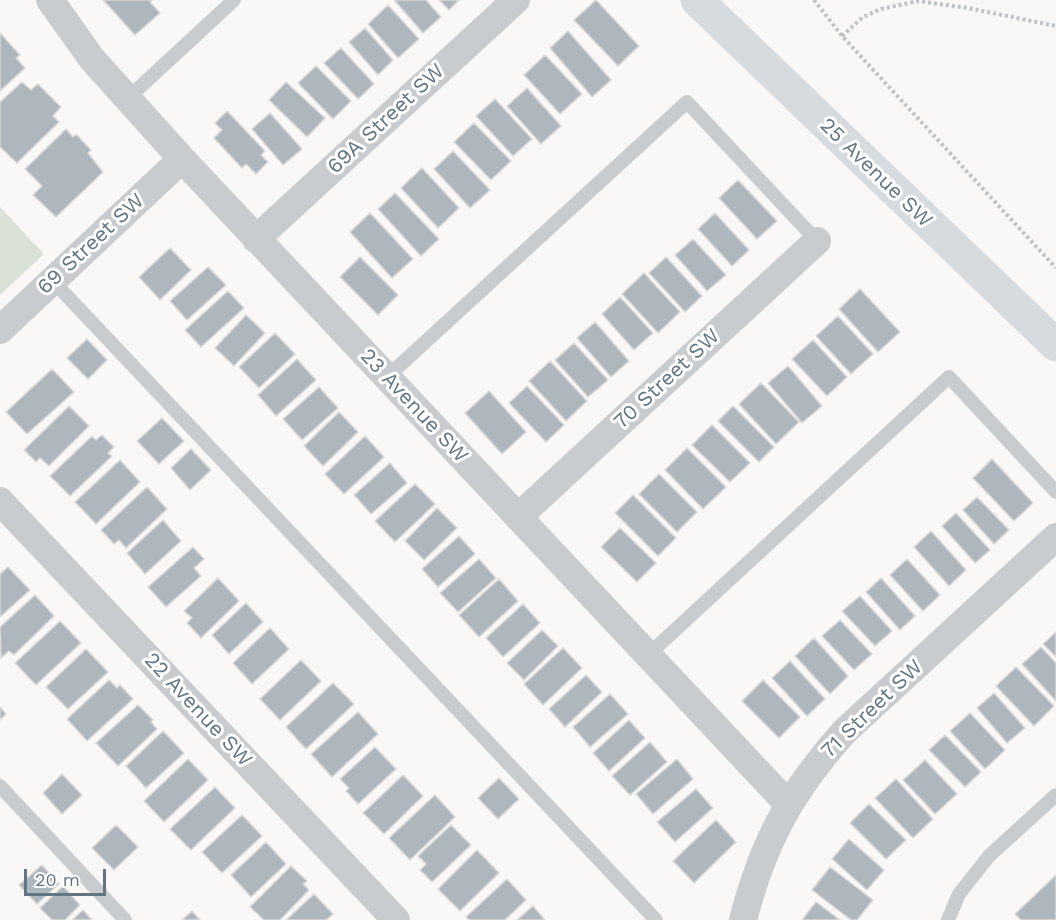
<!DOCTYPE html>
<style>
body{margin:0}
#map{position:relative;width:1056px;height:920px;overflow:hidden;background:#f9f8f6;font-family:"Work Sans",sans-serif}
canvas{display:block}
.scale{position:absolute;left:24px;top:869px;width:82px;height:27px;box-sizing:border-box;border:3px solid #617583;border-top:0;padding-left:8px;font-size:18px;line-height:21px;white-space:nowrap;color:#617583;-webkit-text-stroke:4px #fff;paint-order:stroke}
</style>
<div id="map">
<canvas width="1056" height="920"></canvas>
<div class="scale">20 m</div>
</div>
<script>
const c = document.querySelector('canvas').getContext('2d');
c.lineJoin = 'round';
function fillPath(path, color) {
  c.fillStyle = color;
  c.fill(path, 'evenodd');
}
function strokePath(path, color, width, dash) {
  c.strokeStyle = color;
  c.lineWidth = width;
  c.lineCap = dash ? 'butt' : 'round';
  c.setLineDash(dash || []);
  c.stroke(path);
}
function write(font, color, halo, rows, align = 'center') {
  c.font = font + ' "Work Sans",sans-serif';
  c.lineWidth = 6;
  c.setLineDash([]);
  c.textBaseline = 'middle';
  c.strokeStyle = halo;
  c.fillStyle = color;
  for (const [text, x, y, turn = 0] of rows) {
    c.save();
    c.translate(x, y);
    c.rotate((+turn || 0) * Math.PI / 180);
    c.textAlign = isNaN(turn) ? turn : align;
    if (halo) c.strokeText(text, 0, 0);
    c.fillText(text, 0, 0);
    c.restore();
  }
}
fillPath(new Path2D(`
 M0,207L44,254L0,295Z`), '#dae1d6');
const building = new Path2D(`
 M103,0H152L150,2L160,13L135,35Z
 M394,0H426L441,17L423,33Z
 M439,0H459L449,10Z
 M596,0L639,46L618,66L574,20Z
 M388,5L419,39L398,58L368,24Z
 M365,28L393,60L378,75L349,42Z
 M568,31L611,80L592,97L550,48Z
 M0,33L20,55L16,58L25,68L0,91Z
 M341,48L374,84L358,99L324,63Z
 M545,55L582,94L560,114L524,75Z
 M316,66L351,101L333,119L298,83Z
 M22,82L31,90L38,84L61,107L53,116L59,122L17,163L0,147V102Z
 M286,82L325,118L307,137L269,100Z
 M527,88L561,126L541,144L507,106Z
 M495,99L532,139L513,156L476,116Z
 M227,111L265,151L261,155L268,162L256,174L246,164L242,168L214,138L222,130L215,123Z
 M270,113L302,149L283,165L252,129Z
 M474,123L511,161L491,180L454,142Z
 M66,129L73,137L76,134L91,150L88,153L103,172L56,217L33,195L42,186L25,169Z
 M453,151L490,190L470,208L434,169Z
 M422,168L459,208L438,228L401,188Z
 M738,180L777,221L757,239L719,198Z
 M395,193L439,239L421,256L378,209Z
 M370,213L413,259L392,278L350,232Z
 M715,213L749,250L732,266L698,229Z
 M693,239L726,275L707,291L675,255Z
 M170,248L191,270L160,300L139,277Z
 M360,257L398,295L378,315L340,277Z
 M666,257L702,296L685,312L649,273Z
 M208,267L226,285L187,320L170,301Z
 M644,273L680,312L658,333L622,294Z
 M860,289L900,332L878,352L839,309Z
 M228,291L244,308L201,347L185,330Z
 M620,297L653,333L634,350L602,314Z
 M246,315L265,333L234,366L215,348Z
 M838,316L873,354L851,374L816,336Z
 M595,322L629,361L611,377L577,338Z
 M275,333L295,354L259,388L239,367Z
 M87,339L107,360L88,379L67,358Z
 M813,340L847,377L827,396L792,359Z
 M574,343L608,380L588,397L555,360Z
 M297,359L316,380L276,416L258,395Z
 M550,361L587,401L566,421L529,381Z
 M788,366L822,406L802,423L768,383Z
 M52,369L74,392L27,434L6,412Z
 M761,383L799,422L776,444L739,404Z
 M527,386L564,425L546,442L509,403Z
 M319,387L338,408L302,440L283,419Z
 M489,391L526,432L502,454L465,413Z
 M69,406L89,426L49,466L40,458L36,462L24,450Z
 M733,406L774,447L759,462L718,421Z
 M339,412L358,432L323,466L304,446Z
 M162,418L184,441L159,464L137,441Z
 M712,425L750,463L730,482L692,445Z
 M102,435L114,447L108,453L112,456L70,496L50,476L92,436L96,440Z
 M365,436L384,457L344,494L325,474Z
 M687,448L726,487L703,509L665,470Z
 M191,449L211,470L190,490L171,468Z
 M992,459L1033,503L1014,521L973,478Z
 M120,460L140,482L96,524L75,502Z
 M390,463L407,483L371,514L354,495Z
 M659,474L697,512L677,532L639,494Z
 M415,484L435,504L395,542L375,521Z
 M147,487L167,509L126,548L119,540L114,544L101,530Z
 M633,495L676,538L658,556L615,513Z
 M977,497L1009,530L994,544L963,510Z
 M437,508L457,528L424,560L405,541Z
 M956,513L990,550L975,563L942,526Z
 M163,520L181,541L145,574L127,553Z
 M620,528L656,563L637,582L601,547Z
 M931,531L966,570L949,586L914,547Z
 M459,536L475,554L438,587L422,569Z
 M193,547L204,559L194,568L201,576L166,607L148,587Z
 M479,559L496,578L458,612L440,593Z
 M907,559L940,595L923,611L890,575Z
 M8,567L30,590L0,617V574Z
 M218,578L239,601L201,638L187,623L192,618L184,611Z
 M881,578L915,616L900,630L866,592Z
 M499,579L518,601L479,637L459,615Z
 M35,595L54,616L14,655L9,651L1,658L0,627Z
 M860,596L892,631L875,646L842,611Z
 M246,603L263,622L229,654L212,635Z
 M523,604L540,623L503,657L486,638Z
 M840,620L872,654L854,670L822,636Z
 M60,621L81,643L36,685L15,663Z
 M270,628L289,649L252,684L233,663Z
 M542,630L558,646L524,680L507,663Z
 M1056,632V657L1043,644Z
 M814,638L848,676L830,694L795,656Z
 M1041,647L1056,663V701L1022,664Z
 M563,648L582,668L543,705L524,684Z
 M86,649L108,672L68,709L46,687Z
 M301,660L321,681L280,720L260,699Z
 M790,661L825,699L807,716L772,678Z
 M1016,667L1054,706L1034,726L996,686Z
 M586,675L602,692L565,727L549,709Z
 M109,680L117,688L120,685L133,699L87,741L67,719Z
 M763,680L800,717L779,738L742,701Z
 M333,683L354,704L306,749L286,727Z
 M994,693L1025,728L1007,743L977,708Z
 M610,694L628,714L590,747L573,727Z
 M138,705L153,720L151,722L157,729L118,766L96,743Z
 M0,707L6,714L0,720Z
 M358,712L378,734L332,777L311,754Z
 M970,713L1005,750L985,769L950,731Z
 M629,720L645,738L609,771L593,753Z
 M163,731L184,753L146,788L126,766Z
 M945,735L981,772L965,787L929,750Z
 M650,742L667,762L630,795L612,776Z
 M375,747L396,769L358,804L346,791L349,788L340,779Z
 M188,759L208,780L164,822L144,801Z
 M677,759L693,779L653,814L636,794Z
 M925,760L957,794L935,814L903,780Z
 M62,774L82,795L62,814L43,793Z
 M403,775L423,796L384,834L363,813Z
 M499,778L519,799L498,819L478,798Z
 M896,779L933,819L913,838L875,798Z
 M215,787L235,808L191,850L170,829Z
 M696,789L713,808L675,842L657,822Z
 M435,795L455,817L410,860L389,838Z
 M869,804L906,840L886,859L850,823Z
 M242,815L262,836L222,873L202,852Z
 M716,820L736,842L694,883L673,861Z
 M116,825L138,847L114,870L92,848Z
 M451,825L471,845L432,882L420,870L426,864L418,856Z
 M849,839L884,870L867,890L832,859Z
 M266,842L286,864L251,897L231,875Z
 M477,850L499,873L460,911L438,889Z
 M42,865L59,884L37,904L19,885Z
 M291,866L307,881L303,884L309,890L280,920H264L250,907Z
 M830,867L873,900L857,920H851L812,890Z
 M1056,875V920H1021L1015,914Z
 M507,879L526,900L505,920H469L466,917Z
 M63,886L80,905L65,920H52L40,908Z
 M314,894L333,914L326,920H286Z
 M816,902L840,920H802Z
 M533,906L545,920H517Z
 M83,910L92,920H72Z
 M192,911L200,920H182Z`);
fillPath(building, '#aeb7bd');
strokePath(building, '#dadad8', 1.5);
strokePath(new Path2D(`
 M814,0L842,36L1056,268
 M842,36L863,17L881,9L918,1L968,8L1056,26`), '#bfc2c4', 4, [3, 3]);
strokePath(new Path2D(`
 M127,99L234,0
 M52,280L656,920
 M387,377L687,102L817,241
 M648,655L949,377L1056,492
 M0,786L125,920
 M948,920L959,894L989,856L1056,795`), '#c8cccf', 14);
strokePath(new Path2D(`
 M50,0L92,59L182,159L788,804
 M256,239L516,0
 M0,330L182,159
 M0,501L396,920
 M518,517L817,241
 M743,920C763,842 791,791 845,731L1056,537`), '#c8cccf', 28);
strokePath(new Path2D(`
 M697,0L1056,345`), '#d6dbdf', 33);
write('21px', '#617583', '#fff', [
 ["69A Street SW",386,119,-43],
 ["25 Avenue SW",876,173,44],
 ["69 Street SW",91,244,-43],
 ["70 Street SW",667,379,-43],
 ["23 Avenue SW",414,406,47],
 ["71 Street SW",872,709,-44],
 ["22 Avenue SW",198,710,47]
]);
</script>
